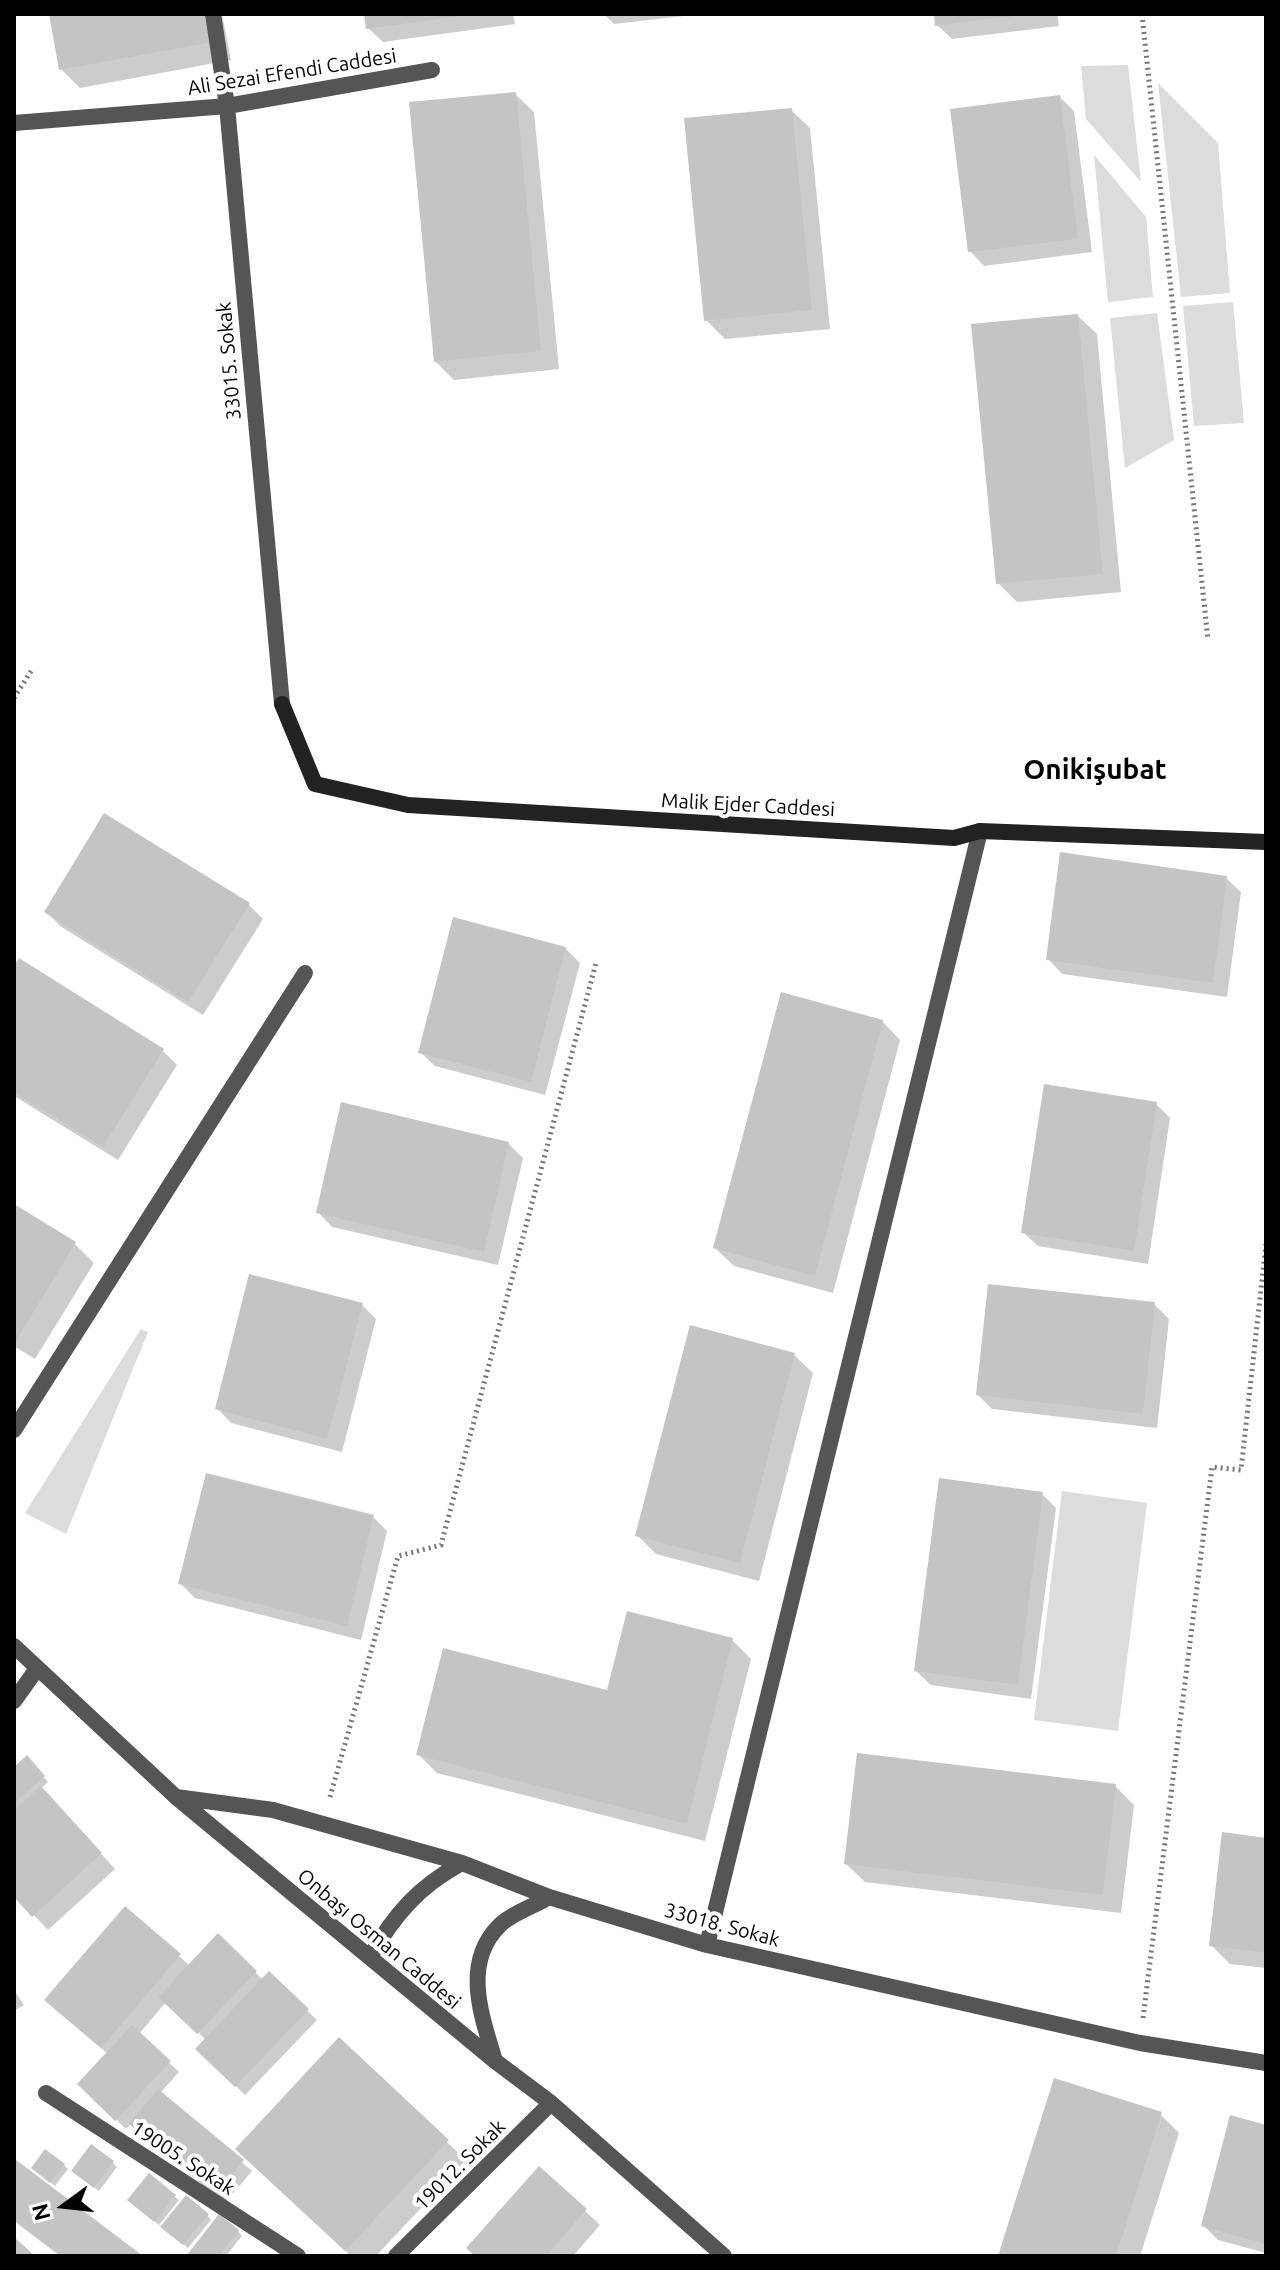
<!DOCTYPE html>
<meta charset="utf-8">
<style>
body{margin:0}
#map{position:relative;width:1280px;height:2270px;overflow:hidden;background:#fff;font-family:Ubuntu,sans-serif}
canvas{display:block}
.frame{position:absolute;inset:0;border:16px solid #000;pointer-events:none}
.north{position:absolute;left:24px;top:2166px;width:80px;height:80px;-webkit-text-stroke:6px #fff;paint-order:stroke;rotate:255deg;font-size:22px;font-weight:700;line-height:32px;text-align:center;color:#000}
.north::after{content:'';display:block;margin:auto;width:28px;height:36px;background:#000;clip-path:polygon(50% 0,100% 100%,50% 72%,0 100%)}
</style>
<div id="map">
<canvas width="1280" height="2270"></canvas>
<div class="frame"></div>
<div class="north">N</div>
</div>
<script>
const c = document.querySelector('canvas').getContext('2d');
c.lineJoin = 'round';
function fillPath(path, color) {
  c.fillStyle = color;
  c.fill(path, 'evenodd');
}
function strokePath(path, color, width, dash) {
  c.strokeStyle = color;
  c.lineWidth = width;
  c.lineCap = dash ? 'butt' : 'round';
  c.setLineDash(dash || []);
  c.stroke(path);
}
function write(font, color, halo, rows, align = 'center') {
  c.font = font + ' Ubuntu,sans-serif';
  c.lineWidth = 8;
  c.setLineDash([]);
  c.textBaseline = 'middle';
  c.strokeStyle = halo;
  c.fillStyle = color;
  for (const [text, x, y, turn = 0] of rows) {
    c.save();
    c.translate(x, y);
    c.rotate((+turn || 0) * Math.PI / 180);
    c.textAlign = isNaN(turn) ? turn : align;
    if (halo) c.strokeText(text, 0, 0);
    c.fillText(text, 0, 0);
    c.restore();
  }
}
fillPath(new Path2D(`
 M1128,65L1141,182L1086,119L1081,66Z
 M1158,83L1218,143L1230,293L1181,297Z
 M1094,155L1146,217L1153,297L1108,302Z
 M1233,302L1244,423L1194,426L1183,306Z
 M1157,313L1174,440L1125,468L1110,318Z
 M141,1329L148,1332L66,1534L25,1513Z
 M1062,1491L1147,1503L1118,1731L1034,1720Z`), '#dcdcdc');
fillPath(new Path2D(`
 M51,14H222L231,60L80,88L61,69Z
 M366,14H513L515,24L383,42L368,28Z
 M604,14H701L614,24Z
 M936,14H1057L1059,26L952,39L937,25Z
 M515,94L534,112L559,369L454,380L435,361Z
 M1060,97L1074,111L1092,252L984,266L970,251Z
 M791,110L810,128L830,329L725,339L706,320Z
 M1078,316L1097,334L1121,592L1017,602L998,583Z
 M1226,878L1241,892L1227,997L1062,974L1048,959Z
 M249,905L263,919L203,1015L60,926L46,911Z
 M565,948L580,963L545,1095L435,1066L420,1052Z
 M14,970L162,1050L177,1065L118,1160L14,1096Z
 M882,1021L900,1040L833,1293L734,1266L715,1248Z
 M1156,1104L1170,1118L1148,1264L1038,1246L1023,1232Z
 M508,1143L523,1158L498,1265L332,1227L318,1212Z
 M14,1206L75,1244L94,1263L35,1359L14,1346Z
 M1154,1304L1169,1319L1157,1428L992,1409L978,1395Z
 M362,1305L376,1319L342,1452L231,1423L217,1408Z
 M794,1355L813,1373L759,1581L656,1554L637,1535Z
 M1042,1494L1056,1508L1031,1699L931,1685L916,1671Z
 M373,1517L387,1531L361,1640L195,1598L181,1584Z
 M732,1640L751,1659L705,1841L437,1773L418,1754L609,1692Z
 M27,1758L48,1782L41,1788L115,1869L48,1930L14,1894V1769Z
 M1115,1786L1134,1805L1121,1913L865,1882L846,1864Z
 M1266,1840V1968L1230,1964L1211,1945Z
 M126,1909L190,1966L218,1936L263,1980L269,1974L317,2020L245,2095L198,2049L206,2040L166,2002L139,2034L179,2072L160,2093L252,2171L225,2203L131,2124L126,2129L79,2084L107,2053L61,2014Z
 M14,1990L24,2005L14,2011Z
 M1160,2114L1179,2133L1140,2256H1000Z
 M1266,2127V2253L1218,2240L1203,2225Z
 M447,2142L466,2160L376,2256H351L257,2167Z
 M16,2162L140,2256H60L14,2221Z
 M112,2162L117,2167L99,2191L78,2175Z
 M64,2165L68,2169L55,2186L38,2172Z
 M539,2168L600,2225L573,2256H476Z
 M174,2196L179,2200L159,2225L134,2204Z
 M207,2215L211,2220L188,2248L167,2231Z
 M238,2231L242,2236L226,2256H188Z`), '#0003');
fillPath(new Path2D(`
 M49,14H208L213,42L59,70Z
 M364,14H461V16L366,29Z
 M934,14H1015V16L935,26Z
 M516,92L541,351L434,362L409,102Z
 M1060,95L1078,239L968,252L950,109Z
 M792,108L812,310L704,321L684,118Z
 M1078,314L1103,574L996,584L971,324Z
 M104,813L250,903L188,1002L44,912Z
 M1060,852L1227,876L1213,983L1046,960Z
 M453,917L566,947L531,1082L418,1053Z
 M19,958L164,1049L103,1147L14,1092V966Z
 M781,992L883,1020L815,1276L713,1248Z
 M1044,1084L1157,1102L1134,1251L1021,1233Z
 M341,1102L509,1142L484,1252L316,1213Z
 M14,1204L76,1242L14,1344Z
 M249,1274L363,1303L327,1439L215,1409Z
 M988,1284L1155,1302L1143,1414L976,1395Z
 M690,1325L795,1353L740,1563L635,1536Z
 M206,1473L374,1515L347,1626L178,1584Z
 M939,1478L1043,1492L1018,1685L914,1671Z
 M627,1611L733,1638L687,1824L416,1755L443,1648L607,1690Z
 M857,1753L1116,1784L1103,1895L844,1864Z
 M27,1755L45,1776L14,1803V1767Z
 M41,1786L102,1853L32,1917L14,1897V1810Z
 M1222,1832L1266,1838V1953L1209,1946Z
 M125,1906L181,1954L101,2048L44,2000Z
 M218,1933L257,1971L197,2034L158,1997Z
 M269,1971L309,2009L235,2087L195,2049Z
 M132,2025L171,2061L115,2121L77,2084Z
 M339,2037L449,2140L345,2251L235,2149Z
 M1054,2078L1162,2112L1116,2256H998Z
 M158,2089L244,2160L215,2195L129,2124Z
 M1230,2115L1266,2125V2244L1201,2226Z
 M91,2144L114,2161L94,2188L71,2171Z
 M45,2149L65,2164L50,2183L31,2168Z
 M15,2159L143,2256H61L14,2220Z
 M539,2166L587,2209L546,2256H475L466,2248Z
 M149,2173L176,2195L154,2222L127,2200Z
 M186,2195L209,2214L183,2245L160,2227Z
 M219,2214L239,2230L219,2256H186Z
 M14,2237L35,2256H14Z`), '#c4c4c4');
strokePath(new Path2D(`
 M1142,14L1208,640
 M14,698L33,668
 M330,1797L398,1556L441,1545L596,963
 M1143,2018L1212,1467L1241,1470L1266,1244`), '#777', 5, [2, 4]);
strokePath(new Path2D(`
 M213,14L227,106L282,704
 M14,123L227,106L432,70
 M14,1430L305,973
 M14,1646L176,1797L495,2061L551,2103L724,2256
 M14,1701L36,1670
 M176,1797L273,1810L462,1863L549,1897L707,1945L1140,2043L1266,2063
 M707,1945L980,831
 M370,1957C394,1915 419,1886 462,1863
 M495,2061C482,2017 461,1963 500,1925C512,1913 535,1906 549,1897
 M46,2093L298,2256
 M396,2256L551,2103`), '#555', 16);
strokePath(new Path2D(`
 M282,704L315,784L408,805L954,838L980,831L1266,842`), '#222', 16);
write('20px', '#000', '#fff', [
 ["Ali Sezai Efendi Caddesi",292,72,-9],
 ["33015. Sokak",229,361,-95],
 ["Malik Ejder Caddesi",748,805,3],
 ["33018. Sokak",722,1925,15],
 ["Onbaşı Osman Caddesi",379,1939,40],
 ["19005. Sokak",183,2158,33],
 ["19012. Sokak",460,2165,-45]
]);
write('bold 28px', '#000', '#fff', [
 ["Onikişubat",1095,770]
]);
</script>
